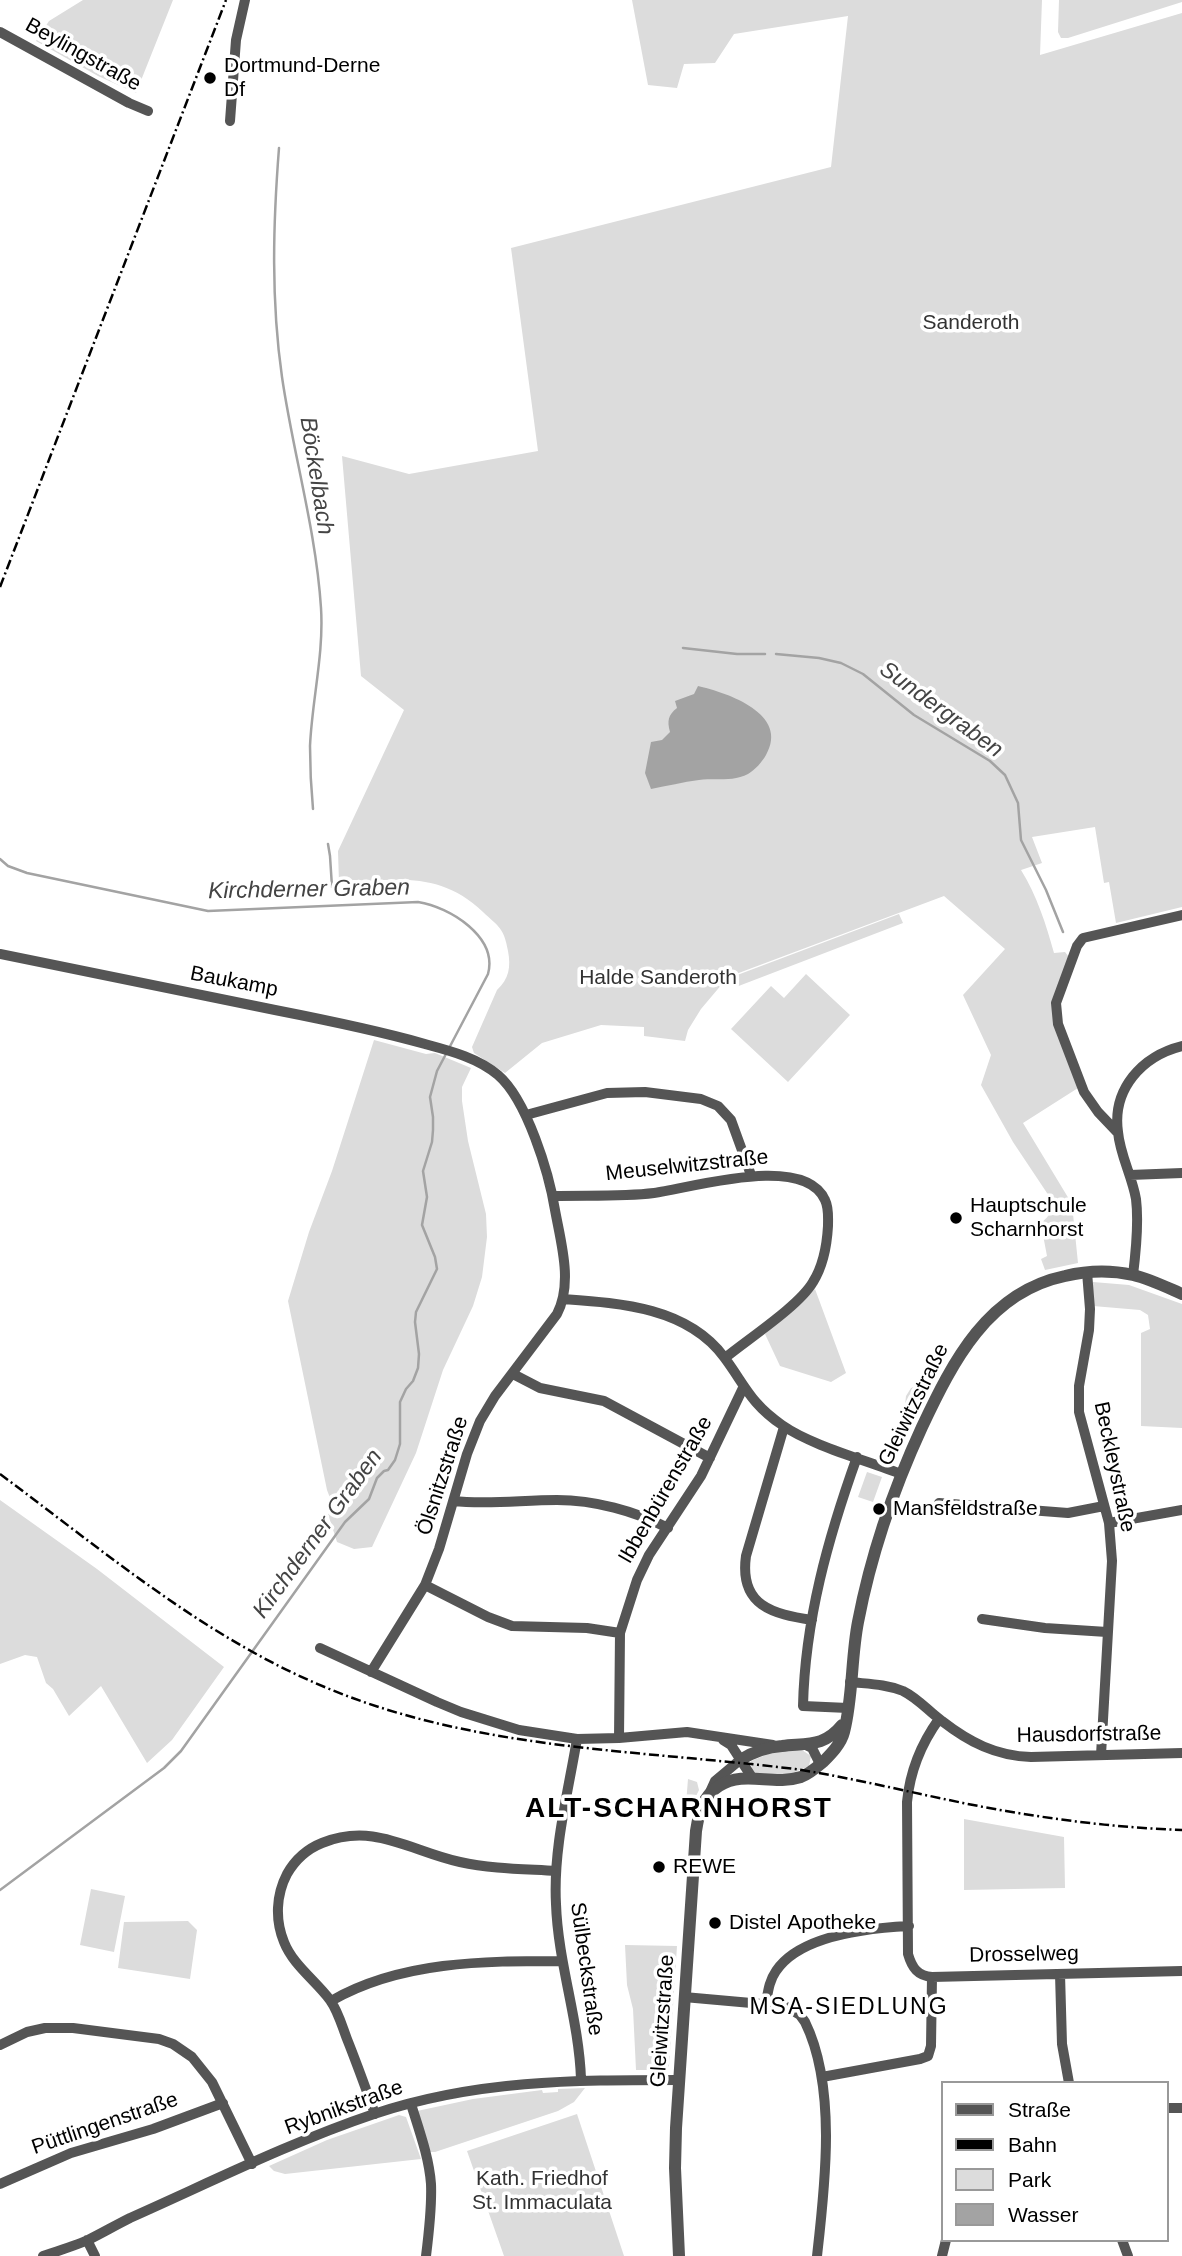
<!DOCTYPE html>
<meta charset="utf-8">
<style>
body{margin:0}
#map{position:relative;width:1182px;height:2256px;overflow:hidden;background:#fff;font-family:Helvetica,sans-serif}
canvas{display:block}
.legend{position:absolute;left:941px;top:2081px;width:228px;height:161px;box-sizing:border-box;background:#fff;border:2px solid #999;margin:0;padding:9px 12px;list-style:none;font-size:21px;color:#000}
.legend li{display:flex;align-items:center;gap:14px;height:35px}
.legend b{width:35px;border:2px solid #999}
</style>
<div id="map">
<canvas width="1182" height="2256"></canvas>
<ul class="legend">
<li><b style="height:9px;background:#555"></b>Straße</li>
<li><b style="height:9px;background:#000"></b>Bahn</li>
<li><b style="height:19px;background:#dcdcdc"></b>Park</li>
<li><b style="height:19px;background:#a3a3a3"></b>Wasser</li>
</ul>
</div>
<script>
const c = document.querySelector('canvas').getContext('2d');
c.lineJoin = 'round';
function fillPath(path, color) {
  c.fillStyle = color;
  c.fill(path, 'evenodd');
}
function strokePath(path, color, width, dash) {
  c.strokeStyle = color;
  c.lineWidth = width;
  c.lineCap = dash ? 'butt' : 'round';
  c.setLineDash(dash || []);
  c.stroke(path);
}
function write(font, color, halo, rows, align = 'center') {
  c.font = font + ' Helvetica,sans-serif';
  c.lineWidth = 7;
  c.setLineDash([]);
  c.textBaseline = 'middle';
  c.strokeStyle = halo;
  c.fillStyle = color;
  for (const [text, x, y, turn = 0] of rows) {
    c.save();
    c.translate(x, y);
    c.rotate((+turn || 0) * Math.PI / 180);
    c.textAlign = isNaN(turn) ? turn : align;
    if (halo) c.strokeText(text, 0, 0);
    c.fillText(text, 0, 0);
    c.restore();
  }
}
fillPath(new Path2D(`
 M83,0H173L136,93L98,76L36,41L49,21Z
 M632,0H1042L1040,55L1182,13V907L1116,923L1109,882L1104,883L1095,827L1032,837L1042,863L1021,870C1037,896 1046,924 1054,953L1065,952L1069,957L1052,1010L1078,1088L1023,1123L1072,1204L1078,1263L1045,1270L1041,1259L1047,1256L1043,1235L1035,1238L1031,1229C1043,1222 1055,1215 1051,1199L1013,1142L981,1085L991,1055L963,995L1005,949L944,896L728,977L701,1009L688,1030L685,1041L644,1036V1027L601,1025L542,1043L505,1073L474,1053L472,1047L497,990C509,979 511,967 508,951C504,928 499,927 483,912C439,870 395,880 339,883L338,851L404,710L361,676L342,456L409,474L538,451L511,248L831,167L848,16L734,34L715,63L684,64L677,88L648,85Z
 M1059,0H1182V2L1068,38H1061L1058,32Z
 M899,914L903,923L736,987L732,977Z
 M806,974L850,1015L788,1082L731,1029L771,986L784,998Z
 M374,1040L426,1054L435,1053L471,1068L462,1087V1101L468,1141L486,1214L487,1237L482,1277L473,1306L443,1370L416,1453L372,1547L354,1549L337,1542L328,1514L334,1508L327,1490L288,1301L309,1232L332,1171Z
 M1093,1282L1129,1285L1182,1304V1428L1141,1426V1333L1150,1329L1148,1315L1140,1310L1093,1306Z
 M815,1289L846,1373L831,1382L780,1366L765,1334Z
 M919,1385L925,1389L927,1394L919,1412L911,1411L905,1405L906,1396L911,1388Z
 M867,1472L882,1477L873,1502L858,1497Z
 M0,1500L97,1569L224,1667L172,1740L147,1763L101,1686L69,1716L53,1689L46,1683L37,1657L25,1655L0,1664Z
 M802,1750L811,1756L809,1766C793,1774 768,1782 752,1771L751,1761L773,1752Z
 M688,1779L697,1782L699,1790L694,1800L690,1816H685Z
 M964,1819L1064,1837L1065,1888L964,1890Z
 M91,1889L125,1896L114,1952L80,1945Z
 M188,1921L197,1930L190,1979L118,1968L124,1922Z
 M625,1945L677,1946L669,2066L666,2070H636L633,2009L627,1985Z
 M585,2088L574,2102L558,2111L435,2152H428L417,2111L473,2099L542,2090L543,2093L558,2092V2089Z
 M577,2114L624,2256H504L467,2151Z
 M399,2115L406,2117L421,2159L285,2174L274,2171L269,2166L327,2140Z`), '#dcdcdc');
fillPath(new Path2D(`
 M698,686C728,693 790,714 766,755C762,762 755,770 748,774C733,782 715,778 699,780C683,782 667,786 651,789L645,773L651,742L662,740L670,732C667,721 668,715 677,708L675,701L694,694Z`), '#a3a3a3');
strokePath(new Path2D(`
 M279,148C273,225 271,300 282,377C293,453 316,530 321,608C324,654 312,700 310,746C310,767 311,788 313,809
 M683,648L737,654H765
 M776,654L819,658L841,663L863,674L914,715L990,761L1005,775L1018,803L1021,840L1046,890L1063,932
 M328,844L330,856L332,887
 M0,859L8,866L27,873L208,911L418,902C450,907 498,937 488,974L437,1071L430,1097L433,1117V1130L432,1142L423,1171L427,1197L422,1225L435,1257L437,1269L416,1312L415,1322L419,1354L418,1368L413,1381L406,1389L400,1402V1444L395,1460L388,1470L384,1471L377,1478L369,1499L345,1522L181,1751L164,1768L0,1890`), '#a3a3a3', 2.5);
strokePath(new Path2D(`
 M0,32L129,103L148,111
 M230,121L236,40L245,0
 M0,954C92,973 184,992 275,1010C326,1020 376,1030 425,1044C451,1051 478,1058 498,1075C527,1100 549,1173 555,1210C561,1243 573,1283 557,1314L495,1396L480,1421L467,1454L439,1549L425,1585L371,1672
 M526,1115L607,1093L645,1092L701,1099L718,1106L731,1120L751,1175
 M1118,1133L1098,1112L1084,1092L1058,1024L1056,1003L1077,946L1083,938L1182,915
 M1130,1175L1182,1173
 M553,1196C587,1195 621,1197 654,1193C692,1188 804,1153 825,1200C829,1208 828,1217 828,1226C827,1244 823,1266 813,1282C799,1306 748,1339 725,1358
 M1087,1272L1090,1309L1089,1330L1079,1386V1412L1109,1523L1112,1561L1101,1755
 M1133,1275C1136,1251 1139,1223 1136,1199C1132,1176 1120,1155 1118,1132C1112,1089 1142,1056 1182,1046
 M563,1299C619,1303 687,1307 724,1357C745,1385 750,1403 782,1425C812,1446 866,1460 901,1474
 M513,1374L540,1388L604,1401L710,1458
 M784,1427L746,1556C739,1606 773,1614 812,1620
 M453,1501C488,1505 522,1500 557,1500C594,1500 635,1511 668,1528
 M939,1503L1068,1513L1104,1506
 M1109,1523L1182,1510
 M425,1585L488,1617L512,1626L587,1628L620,1633
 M982,1619L1045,1628L1107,1632
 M320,1648L437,1702L461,1712L519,1730L577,1739L619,1738L687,1732L773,1745
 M850,1682C868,1684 886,1684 903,1691C919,1699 928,1711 942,1721C969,1742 996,1756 1031,1757L1182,1753
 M848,1708L803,1706C805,1620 828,1538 857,1457
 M939,1719C921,1744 910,1771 907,1802L908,1954C912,1968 918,1976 932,1977L1182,1971
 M619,1738L620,1633L637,1580L649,1555L701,1476L743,1388
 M577,1739C568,1793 553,1849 556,1904C558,1963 579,2020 581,2079
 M723,1740L731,1745L753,1779
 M806,1745L812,1748L820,1764
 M710,1792L715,1781L740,1760
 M1060,1974L1062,2044L1069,2083
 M684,1997L785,2006L800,2015L805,2022C837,2087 825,2186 817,2256
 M331,2001C400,1961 484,1961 561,1961
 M766,2003C768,1992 769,1981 776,1971C800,1935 869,1928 909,1926
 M0,2045L27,2032L45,2028H73L159,2039L173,2044L192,2057L212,2082L252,2164
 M822,2077L920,2059L928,2056L931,2046L932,1977
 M411,2104C419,2130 429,2157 431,2184C432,2208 429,2232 426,2256
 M1166,2108H1182
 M375,2114C366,2089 357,2064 347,2039C342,2026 338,2011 330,2000C315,1980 293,1965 284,1942C275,1920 276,1895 287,1874C295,1860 307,1849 322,1843C374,1822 410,1851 460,1862C492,1869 524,1869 556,1871
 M0,2184L71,2153L153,2129L223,2103
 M87,2240L95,2256
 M1122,2240L1128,2256
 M43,2256C58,2251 74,2246 88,2240C102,2233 116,2225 130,2218C211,2182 291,2142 374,2114C475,2080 573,2080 678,2080
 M942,2256L946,2240`), '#555', 10);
strokePath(new Path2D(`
 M740,1760C753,1752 767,1747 782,1746C808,1743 824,1747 842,1725
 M679,2256L675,2168L676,2128L696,1831C699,1812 702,1797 719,1786C744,1770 773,1786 801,1777C809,1774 816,1768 823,1762C831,1754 841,1744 844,1732C853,1697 851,1658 858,1622C871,1554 893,1490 922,1427C953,1361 988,1292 1065,1276C1086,1271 1111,1270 1133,1275C1150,1279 1166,1287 1182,1294`), '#555', 12);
strokePath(new Path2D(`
 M0,587L226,0
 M0,1474C105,1552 209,1641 332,1690C479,1750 639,1750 795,1769C866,1780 935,1799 1006,1811C1064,1821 1123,1828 1182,1830`), '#000', 2.5, [10, 3.5, 2, 3.5]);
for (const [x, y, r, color] of [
 [210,78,7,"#000"],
 [956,1218,7,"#000"],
 [879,1509,7,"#000"],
 [659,1867,7,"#000"],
 [715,1923,7,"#000"]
]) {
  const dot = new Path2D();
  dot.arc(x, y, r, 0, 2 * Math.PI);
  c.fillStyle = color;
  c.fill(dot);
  strokePath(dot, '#fff', 2.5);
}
write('21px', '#000', '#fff', [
 ["Beylingstraße",83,55,29],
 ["Baukamp",234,982,11],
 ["Meuselwitzstraße",687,1166,-6],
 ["Gleiwitzstraße",914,1405,-64],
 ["Beckleystraße",1114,1467,78],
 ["Ölsnitzstraße",443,1476,-72],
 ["Ibbenbürenstraße",666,1490,-60],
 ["Hausdorfstraße",1089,1735,-1],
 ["Drosselweg",1024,1955,-1],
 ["Sülbeckstraße",586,1969,82],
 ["Gleiwitzstraße",663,2021,-86],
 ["Rybnikstraße",344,2108,-20],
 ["Püttlingenstraße",105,2124,-19]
]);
write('21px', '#000', '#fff', [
 ["Dortmund-Derne",224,66],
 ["Df",224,90],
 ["Hauptschule",970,1206],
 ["Scharnhorst",970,1230],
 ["Mansfeldstraße",893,1509],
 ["REWE",673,1867],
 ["Distel Apotheke",729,1923]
], 'left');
write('21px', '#333', '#fff', [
 ["Sanderoth",971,323],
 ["Halde Sanderoth",658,978],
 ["Kath. Friedhof",542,2179],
 ["St. Immaculata",542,2203]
]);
write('italic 23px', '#444', '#fff', [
 ["Böckelbach",316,476,81],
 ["Sundergraben",941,710,36],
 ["Kirchderner Graben",309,890,-1],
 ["Kirchderner Graben",318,1534,-54]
]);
c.letterSpacing = '2px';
write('23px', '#000', '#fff', [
 ["MSA-SIEDLUNG",849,2008]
]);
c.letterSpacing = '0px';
c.letterSpacing = '2px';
write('bold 28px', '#000', '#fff', [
 ["ALT-SCHARNHORST",679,1809]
]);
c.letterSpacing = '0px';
</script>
